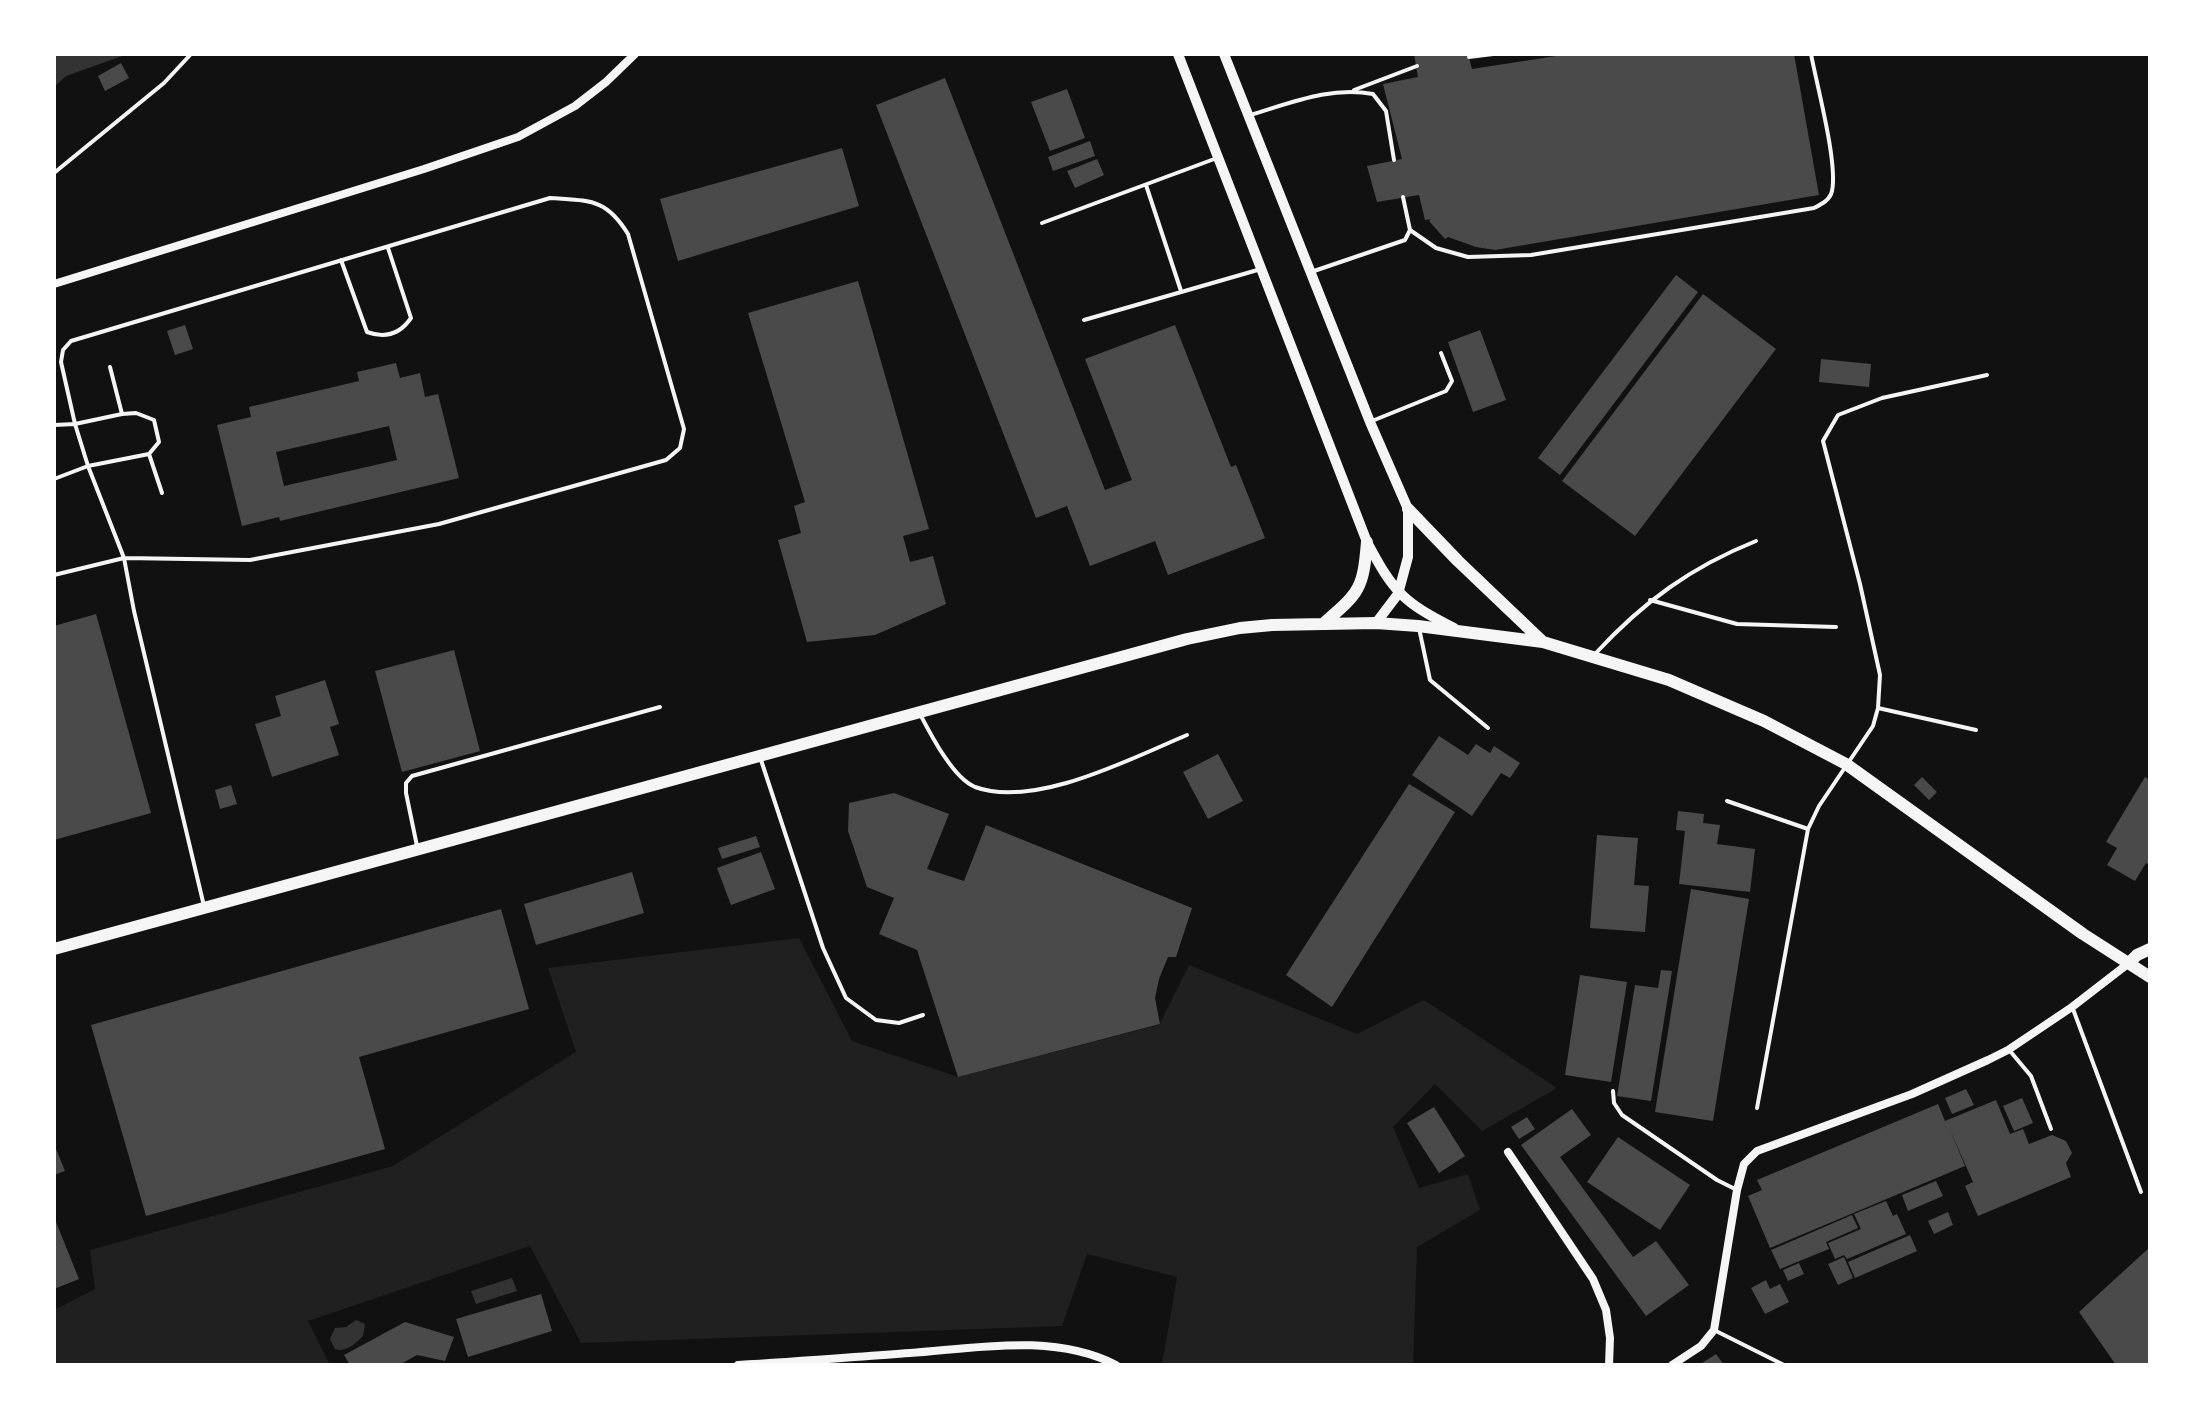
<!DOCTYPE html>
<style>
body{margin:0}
#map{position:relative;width:2204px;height:1419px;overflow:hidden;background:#111;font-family:Lora,serif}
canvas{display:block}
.frame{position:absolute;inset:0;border:56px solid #fff;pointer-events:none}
</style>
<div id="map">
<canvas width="2204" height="1419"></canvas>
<div class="frame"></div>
</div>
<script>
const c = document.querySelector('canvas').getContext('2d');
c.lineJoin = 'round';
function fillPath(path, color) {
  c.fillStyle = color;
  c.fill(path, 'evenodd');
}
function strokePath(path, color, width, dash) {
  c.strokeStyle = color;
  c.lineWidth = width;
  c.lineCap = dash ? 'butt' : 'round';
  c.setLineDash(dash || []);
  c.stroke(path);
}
fillPath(new Path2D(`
 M799,938L852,1041L958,1077L1159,1025L1189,965L1357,1034L1424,1000L1557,1088L1482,1131L1435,1084L1393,1127L1419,1188L1468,1174L1480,1210L1417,1247L1413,1365H1162L1177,1277L1087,1254L1062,1326L581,1343L530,1246L308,1321L330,1365H54V1310L95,1289L90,1250L393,1166L576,1052L548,968Z`), '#202020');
fillPath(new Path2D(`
 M54,54H128L66,76L54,87Z
 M512,1278L517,1291L476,1304L471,1291Z
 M356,1320L365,1324L363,1336C356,1343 346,1353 335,1349L330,1339L335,1328L346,1327Z`), '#333');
fillPath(new Path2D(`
 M1414,54H1468L1472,69L1569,54H1794L1819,195L1495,250L1476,247L1448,237L1445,239L1429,221L1431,219L1425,220L1419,195L1377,202L1367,166L1402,159L1383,84L1418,77Z
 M121,63L129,78L105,91L98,76Z
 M945,78L1105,490L1132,480L1085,359L1175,325L1231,467L1236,465L1265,538L1168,575L1155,541L1090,566L1067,506L1036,518L876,105Z
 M1067,89L1085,138L1050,151L1031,102Z
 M1090,141L1095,156L1053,171L1048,157Z
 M842,148L859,206L678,261L660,199Z
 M1097,159L1104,175L1075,188L1067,171Z
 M1676,275L1698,292L1560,475L1538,458Z
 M858,281L929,529L903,536L910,562L933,556L946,604L875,635L807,642L778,540L801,533L794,506L805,502L748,313Z
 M1703,294L1776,349L1635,536L1562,481Z
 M185,325L193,349L175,355L167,331Z
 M1480,330L1506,400L1473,412L1448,342Z
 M1821,359L1871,364L1869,387L1819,382Z
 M396,363L400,378L420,373L425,397L438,394L459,478L280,521L279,517L242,526L217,425L251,417L249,407L359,381L357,372ZM389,426L397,460L284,486L276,452Z
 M96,614L151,813L54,840V626Z
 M454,650L480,751L402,772L375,671Z
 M325,680L339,724L330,727L339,755L272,777L255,724L281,716L275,696Z
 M1439,736L1468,755L1476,744L1490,753L1494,746L1520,763L1510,778L1501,773L1472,816L1412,775Z
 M1218,754L1243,801L1208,819L1183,772Z
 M1922,777L1937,792L1929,800L1914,785Z
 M2145,777L2150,780V865L2146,863L2135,881L2107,865L2117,848L2106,842Z
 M1409,784L1455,812L1332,1007L1286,975Z
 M231,785L237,804L220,809L215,790Z
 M894,793L949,814L927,869L964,881L986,825L1192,908L1176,957H1168L1159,979L1155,998L1160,1024L958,1077L917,950L879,934L894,898L867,887L848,831L849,803Z
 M1678,811L1704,814L1703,823L1720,825L1717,844L1755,849L1750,892L1679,884L1685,831L1676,830Z
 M1597,835L1638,838L1634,885L1649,886L1645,932L1590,928Z
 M756,836L760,847L722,859L718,848Z
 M761,852L775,889L731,905L717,868Z
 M632,872L644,913L536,945L524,904Z
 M1691,889L1749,899L1713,1121L1655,1112Z
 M501,909L529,1009L359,1057L385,1149L146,1216L91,1025Z
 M1661,970L1672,971L1651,1101L1617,1096L1635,985L1658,988Z
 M1580,975L1627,982L1611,1082L1565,1075Z
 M1966,1089L1974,1105L1952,1114L1945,1098Z
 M2022,1098L2033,1123L2014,1131L2003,1106Z
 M1996,1100L2010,1134L2023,1129L2029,1144L2052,1135L2066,1141L2072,1153L2066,1163L2071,1177L1978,1216L1965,1186L1973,1182L1950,1130L1965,1166L1770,1248L1748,1196L1762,1190L1757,1180L1938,1104L1945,1121Z
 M1434,1107L1465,1156L1439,1173L1407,1123Z
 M1572,1109L1591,1135L1560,1157L1633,1257L1656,1241L1689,1285L1646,1316L1521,1145Z
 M1527,1117L1535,1129L1519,1139L1511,1127Z
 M1618,1137L1690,1185L1660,1230L1587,1182Z
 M54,1144L65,1171L54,1175Z
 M1936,1181L1943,1196L1908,1211L1902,1195Z
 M1886,1201L1893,1216L1897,1214L1906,1234L1847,1259L1844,1255L1835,1259L1828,1243L1861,1229L1854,1214Z
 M1948,1212L1953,1225L1934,1234L1928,1221Z
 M1852,1215L1858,1228L1826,1242L1829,1249L1780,1269L1771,1250Z
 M54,1217L79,1279L54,1289Z
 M1910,1235L1917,1251L1855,1278L1848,1262Z
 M2150,1247V1365H2116L2079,1312Z
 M1844,1257L1853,1278L1838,1285L1828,1264Z
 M1799,1263L1804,1274L1788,1281L1783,1270Z
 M1766,1280L1770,1289L1780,1284L1789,1302L1765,1314L1751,1288Z
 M541,1294L552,1331L468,1357L456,1319Z
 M405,1322L454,1337L445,1361L417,1355L399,1365H350L344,1355Z
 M1716,1354L1724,1365H1699Z`), '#4a4a4a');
strokePath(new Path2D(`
 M1469,57L1493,54
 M1354,90L1417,66
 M1250,115C1291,103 1330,86 1373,94L1386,111L1394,160
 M54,173L164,83L191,54
 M1146,185L1181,291
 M1042,223L1217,158
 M1410,230L1436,248L1468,257L1531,255L1814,208C1822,204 1830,200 1832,191C1838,163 1817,86 1811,54
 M341,260L367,332C386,339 400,334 411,318L388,248
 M1314,271L1405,240L1410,230L1403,197
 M1084,320L1261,269
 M110,367L122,414
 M1372,421L1446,391L1452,381L1441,353
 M54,425L75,424L122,414L136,413L154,420L159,442L149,454L88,466L54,479
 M149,454L162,493
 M54,575L124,558L250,560L439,524L666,460L680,448L684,429L628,234C606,198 590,201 550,198L71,341L63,350L61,362L75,424L88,466L124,558L134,611L204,906
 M1650,600L1737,624L1836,627
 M1419,628L1430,680L1488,728
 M1595,654C1643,602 1691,567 1756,541
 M1878,708L1976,730
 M920,714C931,735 953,778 975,787C1035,809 1132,758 1187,735
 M760,757L823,948L846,998L876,1020L899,1023L923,1015
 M1727,801L1808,829
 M417,846L406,793V783L412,776L660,707
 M2073,1009L2141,1192
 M2010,1051L2031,1076L2051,1129
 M1613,1091L1614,1103L1622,1115L1717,1180L1735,1189
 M1757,1108L1808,829L1819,806L1873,726L1878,708L1880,675L1860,584L1823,441L1838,415L1882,398L1987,375
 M1714,1330L1784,1365`), '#f5f5f5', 4);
strokePath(new Path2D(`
 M54,284L424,169L518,137L575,106L606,82L635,54
 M1508,1152L1593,1279L1606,1310L1610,1338L1609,1365
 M738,1365C795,1362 853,1357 910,1353C977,1348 1054,1333 1116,1365
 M1672,1365L1701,1346L1714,1330L1737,1190L1744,1164L1757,1151L1912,1094L1988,1060L2008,1050L2072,1007L2129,963`), '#f5f5f5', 8);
strokePath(new Path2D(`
 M1178,54L1367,542C1394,593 1403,602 1454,628
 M1224,54L1370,422L1408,509V557L1398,594L1376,623`), '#f5f5f5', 10);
strokePath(new Path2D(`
 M1408,509L1458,561L1543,642
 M1324,623C1360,592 1363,589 1367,542
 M54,949L1187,639L1240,628L1272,625L1376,623L1418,626L1543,642L1669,680L1764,721L1846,764L2083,934L2150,977
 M2129,963L2137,955L2150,949`), '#f5f5f5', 12);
</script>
